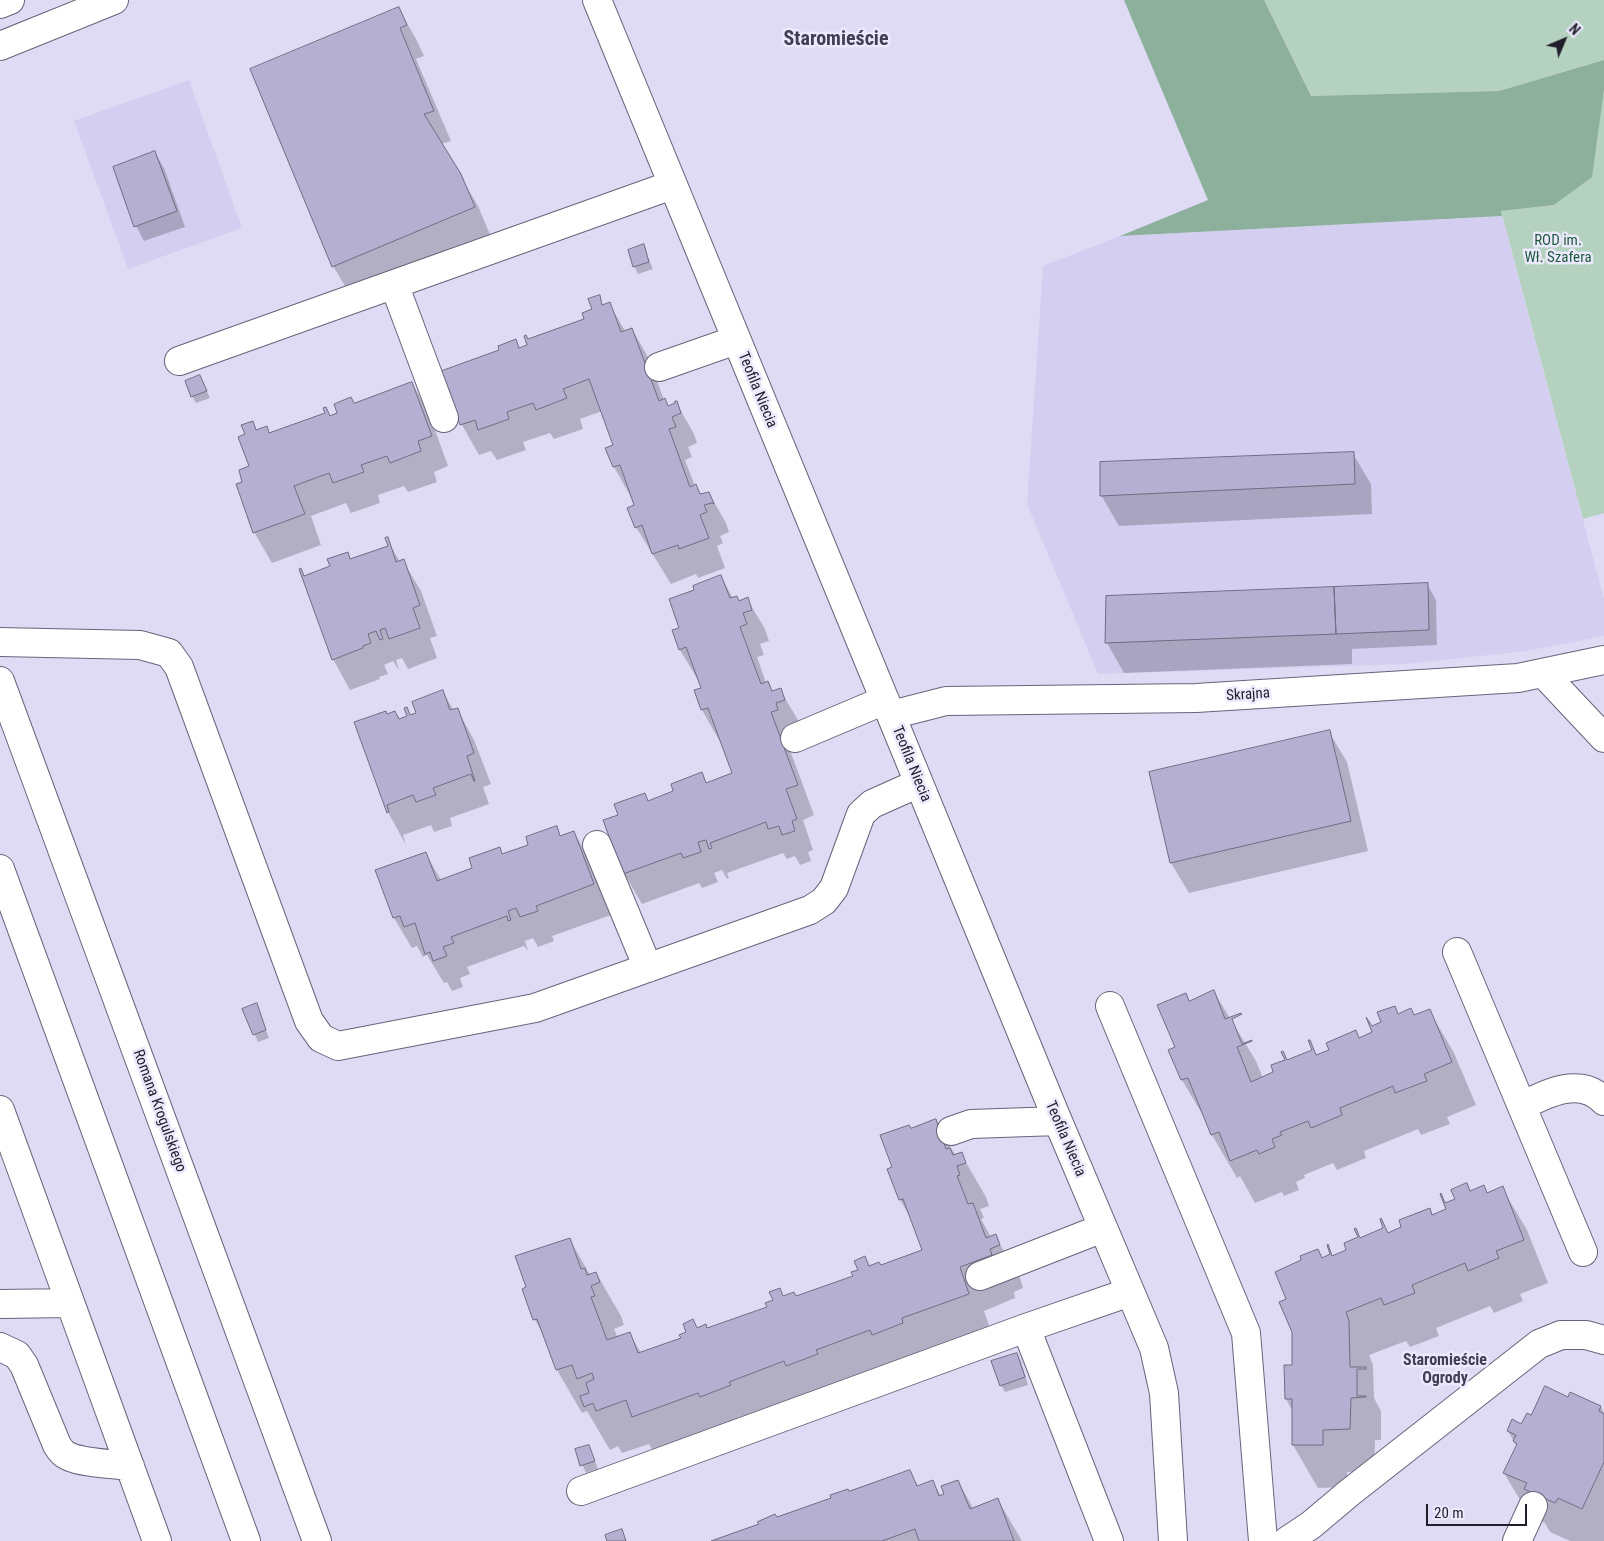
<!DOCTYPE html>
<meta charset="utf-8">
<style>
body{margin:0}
#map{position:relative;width:1604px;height:1541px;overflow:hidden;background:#dfdbf5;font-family:"Roboto Condensed",sans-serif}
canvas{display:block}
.north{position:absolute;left:1539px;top:15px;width:50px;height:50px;-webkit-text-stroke:4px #ece9fe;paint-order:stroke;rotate:45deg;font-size:14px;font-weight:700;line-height:20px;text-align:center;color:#201e28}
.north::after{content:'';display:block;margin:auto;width:18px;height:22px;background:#201e28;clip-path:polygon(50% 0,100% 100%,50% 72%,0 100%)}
.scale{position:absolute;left:1426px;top:1504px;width:101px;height:22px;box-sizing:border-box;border:2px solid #201e28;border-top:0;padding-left:6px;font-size:15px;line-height:18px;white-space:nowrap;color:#201e28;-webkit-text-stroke:4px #ece9fe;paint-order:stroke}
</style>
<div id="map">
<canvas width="1604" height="1541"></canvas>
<div class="north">N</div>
<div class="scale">20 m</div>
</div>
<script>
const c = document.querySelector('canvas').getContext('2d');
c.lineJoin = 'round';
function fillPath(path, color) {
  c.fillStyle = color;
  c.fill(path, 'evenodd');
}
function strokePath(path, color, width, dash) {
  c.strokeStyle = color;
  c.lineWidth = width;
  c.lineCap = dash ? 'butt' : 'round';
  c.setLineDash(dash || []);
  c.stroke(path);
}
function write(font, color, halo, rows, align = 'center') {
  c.font = font + ' "Roboto Condensed",sans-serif';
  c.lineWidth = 5;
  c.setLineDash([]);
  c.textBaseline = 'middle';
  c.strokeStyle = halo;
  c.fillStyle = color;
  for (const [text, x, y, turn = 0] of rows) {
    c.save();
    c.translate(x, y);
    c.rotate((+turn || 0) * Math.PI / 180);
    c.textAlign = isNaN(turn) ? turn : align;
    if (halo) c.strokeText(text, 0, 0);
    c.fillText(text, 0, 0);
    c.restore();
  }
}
fillPath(new Path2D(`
 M189,80L242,228L128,269L74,121Z
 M1502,216L1604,599V636L1526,651L1407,664L1098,674L1027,504L1043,266L1120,236Z`), '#d4cff0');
fillPath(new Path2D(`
 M1264,0H1604V60L1499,91L1311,96Z
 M1604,90V513L1583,519L1501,211L1554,205L1591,177Z`), '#b5d1c0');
fillPath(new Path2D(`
 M1124,0H1264L1311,96L1499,91L1604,60V90L1592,177L1554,205L1501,211L1502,216L1120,236L1208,200Z`), '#8cb09b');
fillPath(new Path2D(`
 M399,9L416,39L424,56L416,59L451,141L441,144L478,206L491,237L351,296L333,266Z
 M155,153L164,168L185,227L144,241L136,226Z
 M643,246L653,269L638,274L634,266Z
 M598,297L603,305L609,303L625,331L632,329L649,359L664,400L669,407L677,404L694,434L697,443L688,447L692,457L685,460L695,486H696L701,495L709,493L726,523L729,532L720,536L723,543L717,546L725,568L698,578L696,574L671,584L636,527V506L614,467L607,448L614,446L602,411L580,419L583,429L554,439L550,433L523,442L526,450L497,460L491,451L479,455L462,425L442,372L501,351L515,341L520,349L528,345V341L586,320L593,309Z
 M200,376L210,398L196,403L192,396Z
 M412,383L429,413L448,466L434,472L437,482L408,492L404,486L378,495L380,503L351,513L346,503L311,516L321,545L272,563L254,532L244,482L250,467L247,435L252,422L257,431L266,428L270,434L330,417L354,404Z
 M1353,454L1371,484L1372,514L1119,526L1101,495Z
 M387,539L400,562L403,561L421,591L437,636L430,638L437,658L408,669L402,658L396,660L399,670L393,661L384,665L388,674L379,677L380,679L350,690L333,659L301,570L305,577L332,567L347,553L351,560L389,546Z
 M721,577L733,598L739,602L747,599L765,629L769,641L760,644L764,655L757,657L766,683H768L773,692L780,690L798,720L801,730L787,742L814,815L803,820L813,850L808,852L811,861L800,865L795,856L787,859L783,853L727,873L729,878L727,879L722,870L714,873L718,882L702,888L699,883L642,904L624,873L619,815L645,795L648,802L675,792L702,774L707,784L734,774L721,739L719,740L702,710L695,691L702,689L699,679L698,680L680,650L673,631L680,628L696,590Z
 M1427,584L1436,600L1437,645L1352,649V664L1124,673L1107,643Z
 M443,692L454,711L457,709L474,740L491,784L483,787L489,804L450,818L452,826L434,832L431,825L403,835L406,845L389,814L356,723L387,715L399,720L408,717L406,708L411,716L417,714Z
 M1329,732L1347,762L1368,851L1189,893L1171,863Z
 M556,827L561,837L574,832L591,863L611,915L552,936L554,941L538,947L533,938L525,941L528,951L524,946L467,967L470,974L460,978L463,987L452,991L447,982L444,983L427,955L423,957L417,946L412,948L394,918L377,871L426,854L441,880L474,869L499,848L503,855L530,845Z
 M1214,992L1256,1061L1263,1078L1331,1050L1356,1032L1360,1039L1374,1033L1394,1007L1399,1015L1411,1009L1415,1016L1429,1010L1454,1053L1476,1105L1447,1117L1450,1124L1421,1135L1418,1129L1364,1151L1366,1158L1337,1170L1333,1163L1304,1175L1305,1178L1296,1182L1299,1190L1284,1196L1282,1192L1255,1203L1240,1176L1237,1178L1212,1135L1207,1122L1182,1080L1169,1050L1177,1047L1189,1002Z
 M256,1005L269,1038L258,1042L243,1009Z
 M935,1121L956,1156L961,1154L986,1197L989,1206L980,1209L984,1218L981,1219L991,1237L995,1236L1020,1278L1023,1288L1014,1292L1015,1298L984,1311L993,1337L658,1460L649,1444L622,1453L618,1446L610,1450L587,1411L582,1413L557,1370L547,1341L535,1320L524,1290L570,1240L590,1275L596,1273L621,1316L624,1325L614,1329L618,1338L630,1334L641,1353L682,1339L687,1333L693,1321L697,1329L706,1326L708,1330L768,1308L774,1301L780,1290L784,1297L796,1298L855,1276L859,1271L865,1258L870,1267H881L923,1251L912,1220L900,1200L888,1170L893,1168L910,1130Z
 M1467,1185L1471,1192L1487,1194L1502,1188L1527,1230L1548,1283L1520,1294L1523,1301L1494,1313L1490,1306L1436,1328L1439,1336L1410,1347L1406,1341L1369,1355L1373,1365L1374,1398L1381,1411V1440H1375L1374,1472H1347V1487L1318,1488L1293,1445V1412L1286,1399L1285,1367H1293V1331L1288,1300L1303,1260L1318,1250L1323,1259L1332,1257L1348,1250L1359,1240L1388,1234L1403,1228L1429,1209L1433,1216L1447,1210Z
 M1016,1354L1021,1361L1028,1385L1005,1392L1001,1385Z
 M1568,1399L1601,1407L1604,1413V1541H1570L1550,1532L1545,1523L1529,1515L1504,1473L1517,1447L1508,1431L1522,1425L1532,1416Z
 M589,1446L598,1469L586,1473L576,1450Z
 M909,1471L918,1486L933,1482L941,1496L945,1495L958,1481L973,1508L998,1500L1022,1541H715Z`), '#0003');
const building = new Path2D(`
 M399,7L407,25L400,28L434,111L424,114L461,174L475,207L332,267L250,69Z
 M155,151L177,211L134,227L113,167Z
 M644,244L649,262L633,267L628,250Z
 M600,295L602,305L610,302L621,332L632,328L659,401L665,398L668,406L675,403V401H677L681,413L672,417L676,427L669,429L690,487L696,484L700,494L709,492L714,504L712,503L704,505L707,512L700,515L709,538L679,549L678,545L652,554L642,525L635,528L627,508L634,505L620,465L613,467L605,448L613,445L589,379L563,389L567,398L536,410L533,403L507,412L509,419L478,430L475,420L460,425L441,371L499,350L498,346L516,339L519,348L527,345L524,336L526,335L528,339L584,319L582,313L592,309L588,299Z
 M200,375L207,391L191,397L185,381Z
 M412,382L432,436L418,441L421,451L390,463L387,456L361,465L364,472L333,483L329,473L294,486L305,514L253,533L236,484L242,482L239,470L249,466L238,437L245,434L241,425L253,421L256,430L267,426L269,433L325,413L323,408L326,407L330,416L337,413L334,404L351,397L354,403Z
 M1354,452L1355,484L1100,496V462Z
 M388,537L396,562L404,559L420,605L413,608L420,628L389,639L385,628L380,630L383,639L380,640L376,631L368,634L371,643L363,646V648L332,660L299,569L301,568L304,576L330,566L327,559L348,552L350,559L388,546L385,538Z
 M721,575L730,598L737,596L739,601L748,597L752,610L743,613L747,624L740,627L761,684L768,681L772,691L781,688L785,700L776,703L778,710L771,712L798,785L786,789L797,819L792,821L795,831L782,835L779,826L768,829L766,822L710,843L712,848L709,849L706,840L698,842L701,852L683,858L681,853L623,874L603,820L618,815L614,804L645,793L648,801L673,791L671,784L702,772L706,783L732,773L708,708L701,710L694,690L701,688L686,647L679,650L672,630L679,628L669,599L694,590L693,586Z
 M1428,583L1429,630L1336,634L1334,587Z
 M1334,587L1336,634L1105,643L1106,596Z
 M443,690L450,710L458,708L474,753L467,756L475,781H474L471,774L433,788L436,795L416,802L413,795L387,805L389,812L387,813L354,722L386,711L387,714L395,711L399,719L407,716L404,708L407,707L410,715L416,713L412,702Z
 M1330,730L1351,821L1170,863L1149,772Z
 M557,826L560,836L574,831L594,884L536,906L538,911L520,917L516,908L508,911L511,920L508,921L507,916L451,937L454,943L443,947L447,956L433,961L430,952L425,954L415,923L404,927L400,916L393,918L375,870L426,852L437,881L472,868L469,858L500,847L502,854L528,845L526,837Z
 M1214,990L1225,1019L1241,1013L1242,1014L1232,1019L1242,1044L1252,1040V1041L1237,1047L1251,1082L1273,1072L1271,1065L1285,1060L1281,1052L1283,1051L1287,1060L1312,1050L1308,1040H1310L1316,1055L1329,1050L1326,1043L1356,1030L1359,1038L1372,1032L1366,1017L1372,1026L1381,1022L1377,1012L1395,1006L1398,1014L1411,1008L1414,1015L1430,1009L1452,1062L1424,1074L1427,1081L1395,1093L1393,1086L1340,1108L1342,1115L1311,1128L1308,1121L1280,1132L1282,1135L1272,1139L1275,1147L1259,1154L1257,1150L1230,1161L1219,1132L1211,1135L1188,1078L1181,1080L1168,1050L1175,1047L1157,1005L1186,993L1189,1001Z
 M257,1003L266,1030L253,1035L242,1009Z
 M936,1119L946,1149L950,1148L953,1155L962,1152L966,1163L957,1166L960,1175L957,1176L968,1204L973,1203L986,1238L996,1234L1000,1245L990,1249L992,1255L960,1267L969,1294L902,1318L903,1323L872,1335L870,1330L816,1350L818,1354L786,1366L784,1361L729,1382L731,1385L700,1397L698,1393L632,1417L626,1400L596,1411L593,1403L584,1407L580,1396L589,1393L586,1383L594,1379L592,1373L577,1379L572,1365L556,1370L537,1319L533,1320L522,1289L526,1287L515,1256L570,1238L581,1269L585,1268L587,1275L596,1272L600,1282L591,1286L595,1296L591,1297L607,1340L630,1332L638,1353L681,1338L679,1335L686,1332L683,1324L693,1319L697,1328L706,1324L707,1328L767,1307L765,1303L773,1300L769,1292L780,1288L783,1296L794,1292L796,1296L853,1276L851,1272L858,1270L854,1261L865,1256L869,1266L879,1262L881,1265L922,1250L903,1199L899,1200L887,1169L892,1167L880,1135L909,1125L911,1128Z
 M1467,1183L1470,1191L1484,1185L1487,1193L1503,1186L1524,1240L1496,1251L1499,1258L1468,1271L1465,1263L1412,1285L1415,1293L1384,1305L1381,1298L1346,1312L1349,1321L1350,1367H1366V1369H1357V1396H1366V1397L1351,1398L1350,1429L1323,1430V1445H1292V1399H1285L1284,1365H1292V1332L1279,1302L1286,1299L1275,1272L1301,1260L1300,1256L1318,1249L1322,1258L1330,1254L1327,1245L1328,1244L1332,1256L1346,1250L1344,1243L1358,1237L1354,1229L1356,1228L1360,1238L1383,1228L1380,1219L1381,1218L1388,1233L1401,1227L1399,1220L1430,1208L1432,1215L1446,1209L1440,1194L1441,1193L1445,1203L1455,1199L1451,1190Z
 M1017,1353L1025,1377L1000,1386L991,1361Z
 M1545,1386L1568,1397L1570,1392L1601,1406L1599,1411L1604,1414V1462L1582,1509L1558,1498L1555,1503L1524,1489L1527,1483L1503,1473L1517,1444L1513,1441L1516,1435L1507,1431L1512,1419L1521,1424L1527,1413L1531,1415Z
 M589,1445L595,1461L580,1466L575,1449Z
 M910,1470L917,1486L933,1480L939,1496L944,1494L941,1486L958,1480L970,1509L998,1498L1014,1541H919L915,1529L882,1541H711L759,1524L757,1522L775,1514L777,1517L831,1498L830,1495L848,1489L849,1491Z
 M622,1529L626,1541H607L605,1535Z`);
fillPath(building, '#b5afd2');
strokePath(building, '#706c83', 1);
const minor = new Path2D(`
 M597,0L1055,1114L1154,1348L1164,1393L1173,1541
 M0,4L10,0
 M0,46L114,0
 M394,284L444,418
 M179,361L672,185
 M659,367L736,340
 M0,642L140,645L169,653L179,667L309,1021L321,1038L338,1046L535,1008L810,910L824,901L834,888L861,814L872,804L919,783
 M1543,673L1604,738
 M891,715L946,701L1196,698L1518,678L1604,660
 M795,738L885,700
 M597,845L648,968
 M1457,952L1583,1252
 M1110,1006L1246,1333L1263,1541
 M1522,1106C1547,1093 1581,1076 1604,1101
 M0,1110L157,1541
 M951,1131L971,1124L1058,1121
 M980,1276L1103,1228
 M0,1304L70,1303
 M1026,1328L1109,1541
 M0,1347L17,1355L24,1365L57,1445C60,1450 63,1454 68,1456C81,1463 114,1464 130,1466
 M581,1491L1026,1328L1130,1292
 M1287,1541L1311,1525L1349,1493L1539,1344L1561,1335H1586L1604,1340
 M1517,1541L1533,1506`);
const major = new Path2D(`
 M0,681L317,1541
 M0,869L246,1541`);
strokePath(minor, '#67647a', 30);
strokePath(major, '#67647a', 30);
strokePath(minor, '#fff', 28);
strokePath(major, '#fff', 28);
write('15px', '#1e5b3d', '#ece9fe', [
 ["ROD im.",1558,241],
 ["Wł. Szafera",1558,258]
]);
write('15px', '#201e28', '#ece9fe', [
 ["Teofila Niecia",757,390,68],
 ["Skrajna",1248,695,-4],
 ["Teofila Niecia",911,764,68],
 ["Romana Krogulskiego",159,1111,70],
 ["Teofila Niecia",1065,1139,67]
]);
write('bold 16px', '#413e53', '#ece9fe', [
 ["Staromieście",1445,1361],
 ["Ogrody",1445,1379]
]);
write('bold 20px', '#413e53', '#ece9fe', [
 ["Staromieście",836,40]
]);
</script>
